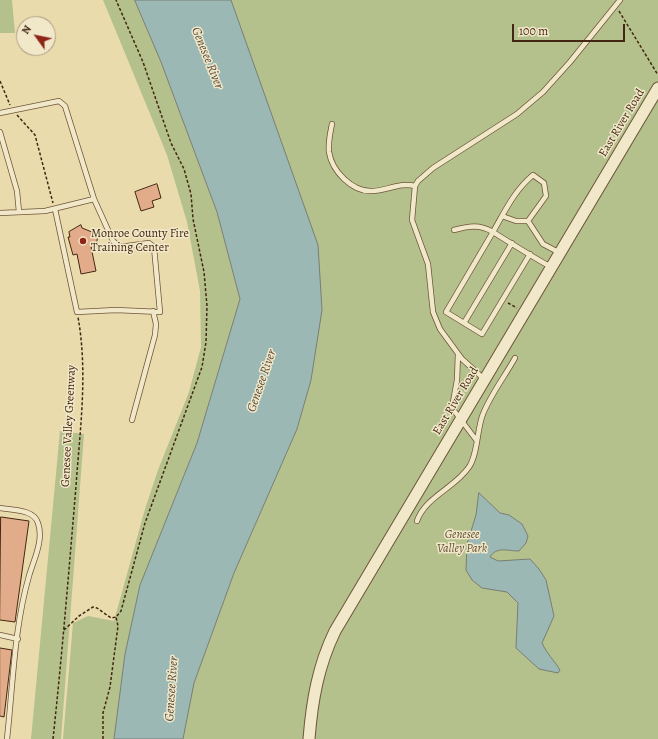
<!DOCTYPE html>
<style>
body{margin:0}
#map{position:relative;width:658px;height:739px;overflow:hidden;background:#eadbad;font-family:Alegreya,serif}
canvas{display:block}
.north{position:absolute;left:16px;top:16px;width:40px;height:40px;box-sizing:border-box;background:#f1e8ca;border:1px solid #ac9b80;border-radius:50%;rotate:303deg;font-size:11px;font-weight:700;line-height:16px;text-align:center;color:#442712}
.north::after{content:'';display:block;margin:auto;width:14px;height:18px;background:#8f2418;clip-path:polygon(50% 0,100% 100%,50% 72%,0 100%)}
.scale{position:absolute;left:512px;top:24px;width:113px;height:18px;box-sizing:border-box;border:2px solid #442712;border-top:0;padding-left:5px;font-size:12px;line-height:14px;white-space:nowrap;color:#442712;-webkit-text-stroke:3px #f1e8ca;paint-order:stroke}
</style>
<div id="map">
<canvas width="658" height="739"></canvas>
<div class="north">N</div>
<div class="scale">100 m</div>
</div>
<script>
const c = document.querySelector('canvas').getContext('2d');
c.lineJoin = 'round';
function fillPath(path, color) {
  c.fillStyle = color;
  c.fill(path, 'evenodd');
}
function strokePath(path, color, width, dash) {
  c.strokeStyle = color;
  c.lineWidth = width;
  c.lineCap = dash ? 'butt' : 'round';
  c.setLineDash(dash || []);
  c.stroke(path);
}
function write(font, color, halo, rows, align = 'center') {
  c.font = font + ' Alegreya,serif';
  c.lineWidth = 3;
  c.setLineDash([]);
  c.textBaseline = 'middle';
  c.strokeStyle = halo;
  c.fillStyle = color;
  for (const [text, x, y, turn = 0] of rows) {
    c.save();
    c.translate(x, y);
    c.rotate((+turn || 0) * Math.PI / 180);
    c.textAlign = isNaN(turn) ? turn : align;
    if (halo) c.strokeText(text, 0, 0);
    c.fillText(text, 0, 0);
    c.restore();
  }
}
fillPath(new Path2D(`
 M0,0H12L15,33H0Z
 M103,0H135L161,62L217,212L240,299L197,443L140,585L125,654L114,739H63L73,623L88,616L114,621L145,509L158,470L189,392L201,347L200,291L187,222L167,155Z
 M231,0H658V739H183L194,683L234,573L297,429L311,380L239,24Z
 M60,431L84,434L61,739H31Z`), '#b4c18c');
const water = new Path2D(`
 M135,0H231L318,245L322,310L311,380L297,429L234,573L194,683L183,739H114L125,654L140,585L197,443L240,299L217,212L161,62Z
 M479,493L500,513L509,515L522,524L528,536L526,543L519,551C507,551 497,546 490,557L498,561L530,559L539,569L546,580L554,616L542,643C547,654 554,660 560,670L558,673L539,669L516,648L518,603L507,592L482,588L472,580L466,570L467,544L476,515Z`);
fillPath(water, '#9cb8b5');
strokePath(water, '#797e74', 1);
const building = new Path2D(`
 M157,184L161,198L152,201L154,207L141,211L135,192Z
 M81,225L82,228L92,232L95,236L98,235L96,246L91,247L96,271L81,274L77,254L73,255L68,237H70L69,232Z
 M1,517L29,521L15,622L0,620Z
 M0,648L12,650L4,717L0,716Z`);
fillPath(building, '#e2ac8a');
strokePath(building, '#442712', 1);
const service = new Path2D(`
 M0,113L59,101L65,106L94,199L113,241L120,247L149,243L154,247L160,312L116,310L77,312L55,209
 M332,124C330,134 328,142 329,152C332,171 352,192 372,191C386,191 400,182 415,186
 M0,132L17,191L19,212
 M0,213L45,211L94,199
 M502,216L516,221H528
 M454,230C469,226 479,224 493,232C505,211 514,191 533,175L544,183L546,196L528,221L543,244L560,253
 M530,254L482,334L446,312L493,232C512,244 531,256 551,267
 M464,323L512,243
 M458,354L457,380L452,408L477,441
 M484,379L462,359L440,329L433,312L428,264L412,220L415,186L418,181L433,168L517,114L543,92L570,62L620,0
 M132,420L155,335L156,324L153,311
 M0,508C11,510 34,509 38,523C44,540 34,559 29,576C14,628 13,685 7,739
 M417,521C425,497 455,488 469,467C478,454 477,428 483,414C491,394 505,376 515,358
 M0,635L18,639`);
const tertiary = new Path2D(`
 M309,739C312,701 318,666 335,631L658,88`);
strokePath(service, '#6e5439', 6);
strokePath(tertiary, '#6e5439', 13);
strokePath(new Path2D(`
 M619,11L658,75
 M0,81L10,105
 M17,115L35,135L53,203
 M508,303L517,308
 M64,630L79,616L93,607L97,608L111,618L116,617L121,611L145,523L202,367L206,342L207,306L204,272L193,219L191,194L184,169L171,143L143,62L116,0
 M53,739C62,655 69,570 76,486C80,429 88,373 78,317
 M103,739V713L110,687L118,626L116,617`), '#442712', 1.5, [3, 2]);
strokePath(service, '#f1e8ca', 4.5);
strokePath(tertiary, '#f1e8ca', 11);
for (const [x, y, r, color] of [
 [83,241,4,"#8f2418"]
]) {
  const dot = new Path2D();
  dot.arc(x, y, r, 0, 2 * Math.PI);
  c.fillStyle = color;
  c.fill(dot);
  strokePath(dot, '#f1e8ca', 1.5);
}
write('12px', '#442712', '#f1e8ca', [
 ["East River Road",622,123,-59],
 ["East River Road",456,401,-59],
 ["Genesee Valley Greenway",69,426,-87]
]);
write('12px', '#442712', '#f1e8ca', [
 ["Monroe County Fire",91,234],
 ["Training Center",91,248]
], 'left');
write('italic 12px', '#604e30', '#f1e8ca', [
 ["Genesee",462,535],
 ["Valley Park",462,549]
]);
write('italic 13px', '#5a4b3b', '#f1e8ca', [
 ["Genesee River",207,58,68],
 ["Genesee River",262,381,-71],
 ["Genesee River",172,689,-86]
]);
</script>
